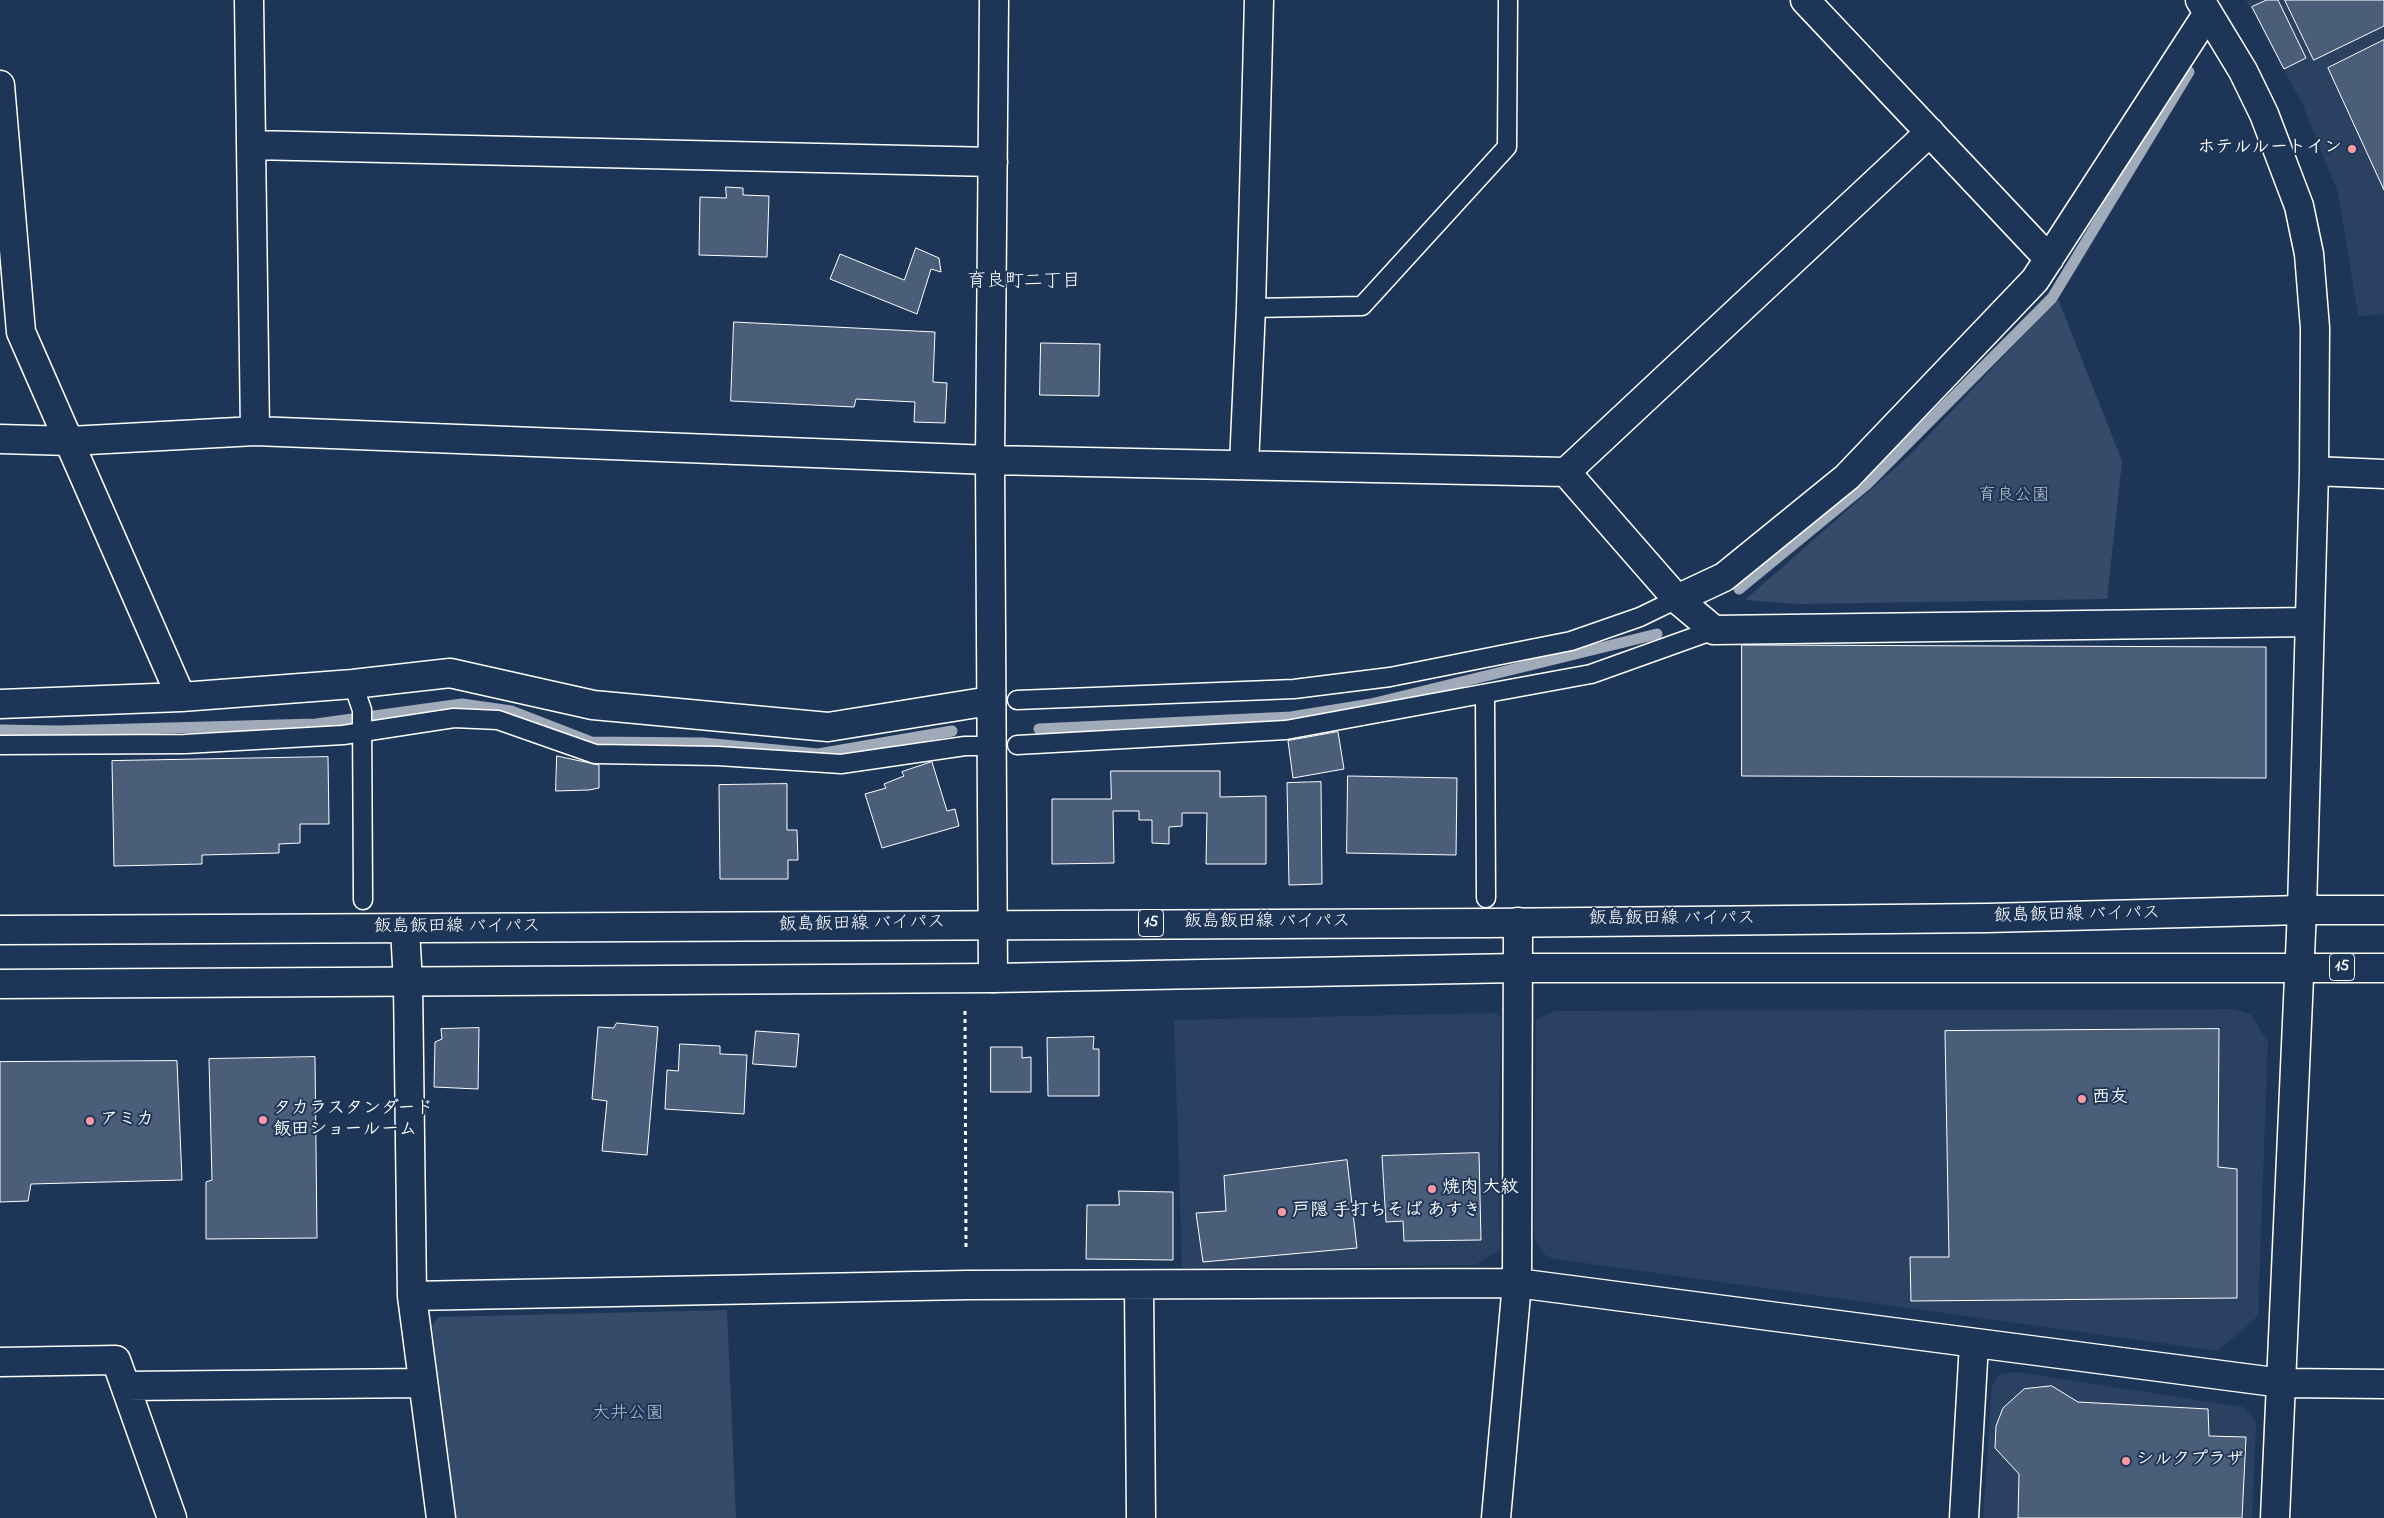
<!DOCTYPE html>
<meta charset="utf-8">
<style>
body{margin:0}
canvas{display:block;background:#1d3557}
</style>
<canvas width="2384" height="1518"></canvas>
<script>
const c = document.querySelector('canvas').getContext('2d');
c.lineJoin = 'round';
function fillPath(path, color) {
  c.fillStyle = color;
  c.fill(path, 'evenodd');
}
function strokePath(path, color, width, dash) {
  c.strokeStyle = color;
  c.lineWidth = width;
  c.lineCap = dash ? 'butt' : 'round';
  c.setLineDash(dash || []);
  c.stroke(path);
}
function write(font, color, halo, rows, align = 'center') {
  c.font = font + ' "Indie Flower","Klee One",sans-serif';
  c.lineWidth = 4;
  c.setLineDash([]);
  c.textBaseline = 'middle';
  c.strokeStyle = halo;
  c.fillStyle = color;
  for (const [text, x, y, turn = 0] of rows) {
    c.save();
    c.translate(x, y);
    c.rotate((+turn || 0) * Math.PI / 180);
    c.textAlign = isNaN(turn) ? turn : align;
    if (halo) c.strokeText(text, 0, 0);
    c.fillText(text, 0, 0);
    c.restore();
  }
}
fillPath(new Path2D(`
 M2246,0H2384V314L2358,316L2338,193L2303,105Z
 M2231,1009L2250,1014L2268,1042L2258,1316L2218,1351L1555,1259L1545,1255L1536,1242L1534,1232L1536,1020L1555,1011Z
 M1495,1013L1501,1017L1498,1151L1500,1250L1475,1265L1182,1268L1174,1020Z
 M2016,1372L2243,1407L2254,1418L2256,1425L2252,1518H1983L1992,1385L1997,1377L2002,1374Z`), '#2a4161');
fillPath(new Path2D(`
 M2058,299L2122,461L2107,599L1799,604L1745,600L1909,456Z
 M727,1310L736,1518H456L432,1326L438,1317Z`), '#364b69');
strokePath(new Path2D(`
 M1739,589L1866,485L2052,298L2189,72
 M1039,729L1291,717L1371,704L1657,634
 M0,730L59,731L316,724L462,704L511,711L591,742L703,743L818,754L952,731`), '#a0aab8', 11);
const building = new Path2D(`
 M2267,0H2278L2306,58L2284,69L2252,7Z
 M2285,0H2384V26L2314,60Z
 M2384,40V190L2328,68Z
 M726,187L743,188V195L769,196L767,257L699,255L700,197L726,198Z
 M916,248L939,258L941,272L931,269L917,314L830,279L840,254L904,280Z
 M734,322L935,332L933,382L947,383L945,423L914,422L915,402L856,399L854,407L731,401Z
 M1041,343L1100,344L1099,396L1040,395Z
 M1742,645L2266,647V778L1742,776Z
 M1338,732L1344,769L1293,778L1288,741Z
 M557,756L599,765V788L589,790L556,791Z
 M328,757L329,824H300V843L279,844V853L202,855V864L114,866L112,761Z
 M932,762L947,811L955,809L959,826L882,848L865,794L886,788L884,784L904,776L902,772Z
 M1111,771H1220V797L1266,796V864H1206L1207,813H1182V826L1169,827V844L1152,843V820H1139V811H1113L1114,863L1052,864V799H1111Z
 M1348,776L1457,778L1456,855L1347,853Z
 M1321,782L1322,884L1289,885L1287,783Z
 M787,784V830H797L798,860H788V879H720L719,785Z
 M617,1023L658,1027L647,1155L602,1151L607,1101L592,1099L598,1027L613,1028Z
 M479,1028L478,1089L434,1087L435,1042L442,1039L441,1029Z
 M2219,1029L2218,1167L2237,1169V1298L1911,1301L1910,1257H1949L1945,1031Z
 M756,1031L799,1034L796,1067L753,1064Z
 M1094,1037L1093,1049H1099V1096H1048L1047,1038Z
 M680,1044L720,1046V1054L747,1055L744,1114L665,1109L667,1070L678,1071Z
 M991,1047H1022V1058L1031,1057V1092H991Z
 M315,1057L317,1238L206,1239V1182L212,1180L209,1059Z
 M177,1061L182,1180L31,1184L28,1201L0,1202V1062Z
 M1479,1153L1481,1240L1404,1241L1403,1221L1386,1222L1382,1156Z
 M1347,1160L1357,1248L1203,1262L1196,1213L1226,1211L1224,1176Z
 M1119,1191L1173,1192V1260L1086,1259L1087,1205H1119Z
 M2052,1386L2078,1402L2208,1409L2209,1436L2246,1437L2242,1518H2018L2019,1474L1995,1448L1996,1426L2003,1408L2024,1389Z`);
fillPath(building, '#4a5d79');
strokePath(building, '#fff', 1);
const service = new Path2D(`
 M1251,308L1362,306L1507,147L1508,0
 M353,684L362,710L363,900
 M1485,695L1486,898
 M1017,700L1294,689L1390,677L1571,641L1640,617L1677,599
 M0,745L185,744L343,735L454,718L498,720L595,754L718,756L841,764L965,746H990
 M1017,745L1286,730L1591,674L1714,630`);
const minor = new Path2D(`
 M249,0L255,431
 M1805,0L2049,259
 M2200,0L2243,71L2264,114L2299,206L2309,254L2315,328L2314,471L2302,910L2275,1518
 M0,85L21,332L181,697
 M252,145L993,162
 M0,439L70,441L255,431L990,460L1566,472L1677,599L1714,630L2309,622
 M1244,465L1251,308L1259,0
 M2314,471L2384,474
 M1566,472L1930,132
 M1677,599L1724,577L1847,477L2035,280L2208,13
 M0,704L181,697L353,684L450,673L593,705L828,727L990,701
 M405,929L408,983L412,1296L441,1518
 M993,978L990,460L994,0
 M1139,1286L1141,1518
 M412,1296L967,1285L1517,1283L2282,1383L2384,1384
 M0,1362L116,1360L172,1518
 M126,1386L423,1383
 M1496,1518L1517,1283L1518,922
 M1964,1518L1974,1343`);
const primary = new Path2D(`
 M0,930L1487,923L1987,918L2302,910H2384
 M0,984L993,978L1517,968H2384`);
strokePath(service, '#fff', 21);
strokePath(minor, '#fff', 31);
strokePath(primary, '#fff', 31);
strokePath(new Path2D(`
 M965,1011L966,1250`), '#fff', 3, [4, 4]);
strokePath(service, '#1d3557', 18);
strokePath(minor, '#1d3557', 28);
strokePath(primary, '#1d3557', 28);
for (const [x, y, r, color] of [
 [2352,149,5,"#ff9aa2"],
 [2082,1099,5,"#ff9aa2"],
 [263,1120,5,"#ff9aa2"],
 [90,1121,5,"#ff9aa2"],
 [1432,1189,5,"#ff9aa2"],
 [1282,1212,5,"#ff9aa2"],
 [2126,1461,5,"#ff9aa2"]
]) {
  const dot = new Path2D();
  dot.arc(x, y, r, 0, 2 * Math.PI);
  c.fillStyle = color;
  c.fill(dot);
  strokePath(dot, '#1d3557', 2);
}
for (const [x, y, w] of [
 [1151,923,25],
 [2342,967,25]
]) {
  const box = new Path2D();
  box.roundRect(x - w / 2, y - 13.5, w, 27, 4);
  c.fillStyle = '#1d3557';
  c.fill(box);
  strokePath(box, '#fff', 1);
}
write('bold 16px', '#fff', null, [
 ["15",1151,923],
 ["15",2342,967]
]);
write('bold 18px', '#fff', '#1d3557', [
 ["ホテルルートイン",2342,149,"right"],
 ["西友",2092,1099],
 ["タカラスタンダード",273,1110],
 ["飯田ショールーム",273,1131],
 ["アミカ",100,1121],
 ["焼肉 大紋",1442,1189],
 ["戸隠 手打ちそば あすき",1292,1212],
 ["シルクプラザ",2136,1461]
], 'left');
write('18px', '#b9c0ca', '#1d3557', [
 ["育良公園",2014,497],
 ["大井公園",628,1415]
]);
write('18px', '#fff', '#1d3557', [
 ["飯島飯田線 バイパス",2077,916,-1],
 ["飯島飯田線 バイパス",1672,920],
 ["飯島飯田線 バイパス",1267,923],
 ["飯島飯田線 バイパス",862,925,-1],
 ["飯島飯田線 バイパス",457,928]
]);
write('19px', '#fff', '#1d3557', [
 ["育良町二丁目",1024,283]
]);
</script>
